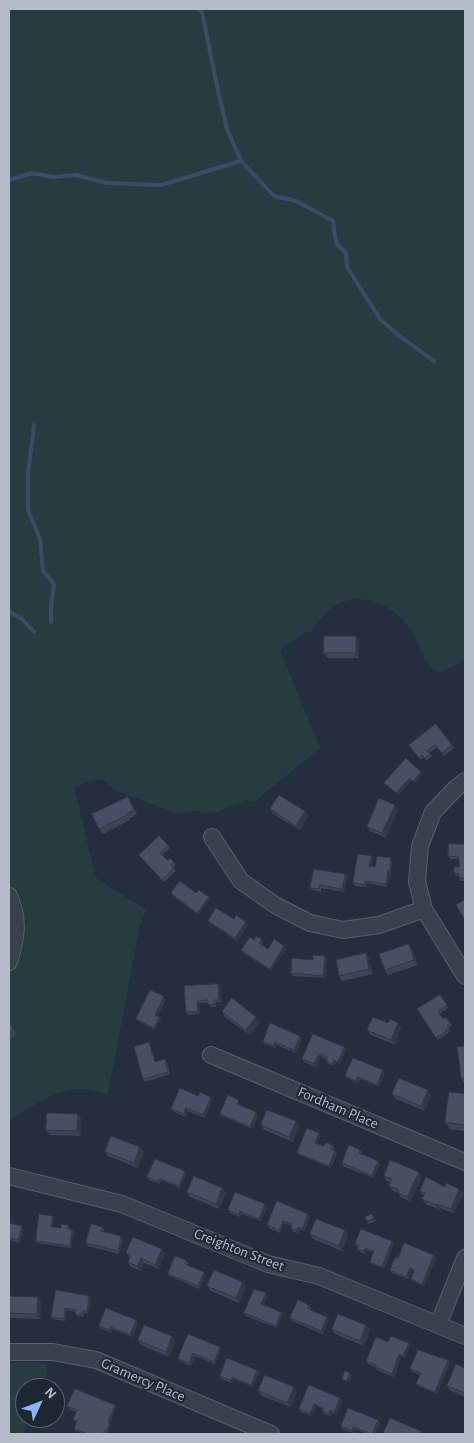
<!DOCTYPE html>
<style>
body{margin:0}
#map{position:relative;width:474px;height:1443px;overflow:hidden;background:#242f3e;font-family:"Alegreya Sans",sans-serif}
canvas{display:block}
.frame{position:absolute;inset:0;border:10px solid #b4bcc9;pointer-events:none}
.north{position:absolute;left:15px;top:1378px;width:50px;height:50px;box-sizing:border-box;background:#1d2633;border:1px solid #59626f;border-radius:50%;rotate:47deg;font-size:14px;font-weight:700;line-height:20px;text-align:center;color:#b4bcc9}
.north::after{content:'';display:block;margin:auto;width:18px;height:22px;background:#8ab4f8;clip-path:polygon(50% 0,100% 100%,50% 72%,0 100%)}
</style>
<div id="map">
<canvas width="474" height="1443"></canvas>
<div class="frame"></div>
<div class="north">N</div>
</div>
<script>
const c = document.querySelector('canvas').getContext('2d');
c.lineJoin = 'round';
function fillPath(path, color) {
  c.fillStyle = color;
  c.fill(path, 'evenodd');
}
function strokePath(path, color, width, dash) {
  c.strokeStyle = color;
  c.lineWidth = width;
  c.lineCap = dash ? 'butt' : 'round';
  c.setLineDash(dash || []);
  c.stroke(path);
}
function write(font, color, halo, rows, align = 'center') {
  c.font = font + ' "Alegreya Sans",sans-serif';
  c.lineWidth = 4;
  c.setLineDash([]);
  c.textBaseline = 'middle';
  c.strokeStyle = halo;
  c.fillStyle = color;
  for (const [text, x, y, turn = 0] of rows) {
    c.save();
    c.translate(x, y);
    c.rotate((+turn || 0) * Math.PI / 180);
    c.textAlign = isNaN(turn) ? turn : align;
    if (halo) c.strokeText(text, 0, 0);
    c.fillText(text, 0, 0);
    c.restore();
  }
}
fillPath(new Path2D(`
 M9,9H465V660L441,672C438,671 433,670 431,667C425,662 416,638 411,630C397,607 362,590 336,605C325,612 317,623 310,633L305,632L280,650L320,748L254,802L247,801L232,804L218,812L203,813L197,811L175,813L115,790L102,779L74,786L96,878L146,910L139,930L108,1094C99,1092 90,1089 80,1089C55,1089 29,1108 9,1121Z
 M9,1363H46L48,1372L40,1388H25V1418H28L24,1434H9Z`), '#263c3f');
strokePath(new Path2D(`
 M199,9L202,12L218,91L227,129L241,161
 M9,180L32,173L53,177L76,175L106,183L161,185L241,161L274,196L296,201L333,221L335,236L337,244L346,253L347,267L380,319L398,335L434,361
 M34,425L28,474V510L40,539L43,571L54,584L51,604V622
 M9,611L22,619L34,632`), '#394c67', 4);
const minor = new Path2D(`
 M465,781L456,788L433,812L420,846L417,882L424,909L465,976
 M212,837L241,881L275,905L310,923L343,930L379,925L424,909
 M9,896C20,921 16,938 9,962
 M211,1055L465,1162
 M9,1176L122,1204L268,1264L319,1276L465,1336
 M438,1325L465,1258
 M9,1352H53L96,1360L271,1434`);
strokePath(minor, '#565f6c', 18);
strokePath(minor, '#38414e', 16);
fillPath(new Path2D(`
 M359,641V658H327L324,653Z
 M436,724L454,748L444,756L437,747L429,753L432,756L426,761L424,757L420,760L409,745Z
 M128,797L137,814L129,819L130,820L103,834L99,829Z
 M270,809L308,816L300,830L273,814Z
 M398,810L386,838L370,831L367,827Z
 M465,844V881H460L459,878V876H456L454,873L459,867V859H450L448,856Z
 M168,845L170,848L162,855L167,860L174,862L176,865L173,867L176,871L164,882L139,855Z
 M372,856L373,858L371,866L375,867L392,861L391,873H390L387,887L367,883L366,887L355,886L353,883Z
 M347,876L344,892L321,888V892L312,890L310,888Z
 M171,893H196L209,897L210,899L198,915L173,896Z
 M234,919L248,924L237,941L210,923L208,921Z
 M254,940L263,942L262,945L268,949L284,946L286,949L271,971L243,953L241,950Z
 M409,944L412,949L418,965L388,975L385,970Z
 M366,953L369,958L373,974L342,981L339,976Z
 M327,958L325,978L293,976L291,973L313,960Z
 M184,986H220L221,1002H216V1007H210L208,1003H199L200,1014L188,1015L186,1012Z
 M440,995L448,1008L439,1014L443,1019L448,1020L452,1025L448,1028L451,1031L438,1040L417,1009Z
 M166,999L157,1016L161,1019L155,1030L138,1021L136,1019Z
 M222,1012L260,1022L250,1035L225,1017Z
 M9,1023L17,1033L9,1042Z
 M388,1023L401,1027L395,1045L371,1035L367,1030Z
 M313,1034L344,1047L346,1050L340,1064L336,1062L334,1066L328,1064L326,1061L327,1059L320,1056L316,1067L304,1062L302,1059Z
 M302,1038L296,1053L277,1045L275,1048L265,1044L263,1042Z
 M150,1045L156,1062H167L170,1074L145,1082L143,1079Z
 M465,1046V1082L464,1083L461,1078Z
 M385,1072L379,1087L360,1079L358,1083L347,1078L345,1076Z
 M428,1090L431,1095L425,1111L396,1099L392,1094Z
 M465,1094V1131L450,1129L445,1122Z
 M198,1096L213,1099L205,1118L188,1111L186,1117L172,1111L171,1109Z
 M241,1103L240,1105L256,1112L258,1115L252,1129L222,1116L220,1114Z
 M78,1114L81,1119V1136L50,1135L46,1130Z
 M296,1121L299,1126L293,1142L264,1130L261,1125Z
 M321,1135L317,1143L324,1146L332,1145L334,1147L333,1150L337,1153L331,1168L299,1155L297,1153Z
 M140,1147L144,1152L138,1168L108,1156L105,1152Z
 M360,1150L362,1152L361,1154L380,1164L373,1178L343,1166L342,1163Z
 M185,1171L186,1174L180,1188L161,1180L160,1184L149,1180L147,1177Z
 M384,1176L422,1177L410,1201L401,1198L398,1193L393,1191L389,1186L391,1182L387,1181Z
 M445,1187L463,1194L454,1213L440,1208L439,1210L426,1204L422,1199L424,1196L420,1191Z
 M222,1188L226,1193L219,1209L190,1197L187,1192Z
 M267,1207L261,1221L242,1214L240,1217L230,1213L228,1210Z
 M308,1214L310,1216L304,1231L300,1229L298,1233L292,1231L291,1228L292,1226L284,1223L280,1233L269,1228L267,1225Z
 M372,1214L376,1221L368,1224L367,1221Z
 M53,1216L54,1218L53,1227L61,1228L68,1225L70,1228V1229L72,1230L74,1232L71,1248L38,1243L36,1241Z
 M9,1223L23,1228L20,1243L9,1240Z
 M103,1227L104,1229V1232L123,1239L119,1254L88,1246L86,1243Z
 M310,1234L348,1235L342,1251L313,1239Z
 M392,1241L394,1244L384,1269L372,1264L370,1262L374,1253L367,1250L365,1254L359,1251L357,1249L358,1247L356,1246L355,1244Z
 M126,1253L165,1254L159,1269L144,1263L141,1271L131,1267L128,1262L130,1257Z
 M434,1255L436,1258L424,1286L412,1281L411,1279L414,1271L412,1270L408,1279L392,1273L390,1270L398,1258Z
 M186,1260L188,1263L187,1265L205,1275L199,1289L170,1276L168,1274Z
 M243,1282L246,1287L239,1303L211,1291L207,1286Z
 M56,1290L89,1296L91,1298L88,1314L84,1313L83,1317L77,1316L75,1314V1312L67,1310L65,1321L53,1319L51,1317Z
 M9,1296L38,1297L41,1302L40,1319L10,1318L9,1317Z
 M267,1296L264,1305L283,1314L277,1328L246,1316L244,1313Z
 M309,1305L311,1307L310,1310L327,1317L329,1319L323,1334L292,1321L290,1318Z
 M136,1320L138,1323L132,1337L112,1329L111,1333L100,1328L99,1326Z
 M366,1325L370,1330L364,1346L335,1334L332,1329Z
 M188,1334L221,1349L215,1364L195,1356L191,1366L180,1361L178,1359Z
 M138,1340L175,1341L169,1357L141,1345Z
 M388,1342L410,1346L405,1358L401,1356L394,1377L377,1370L375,1367L368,1364L366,1361Z
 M448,1360L450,1363L437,1394L418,1386L416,1384L420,1375L411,1371L410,1369Z
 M465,1368V1397L451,1391L447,1386Z
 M257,1370L259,1373L253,1387L234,1379L232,1383L222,1379L220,1376Z
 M309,1385L342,1400L336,1415L332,1413L330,1416L324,1414L322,1411L323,1409L316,1406L312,1416L301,1412L299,1409Z
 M294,1387L297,1392L291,1407L262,1396L258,1391Z
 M67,1406L116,1407L110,1423L111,1425L108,1433L106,1432L105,1434H84L75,1431L74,1429L76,1422L73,1420L76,1412L69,1409Z
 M378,1420L380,1423L375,1434H367L355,1429L353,1433L342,1429L341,1426Z`), '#3b4654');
fillPath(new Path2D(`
 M356,636L359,641V658L356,653Z
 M421,772L423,774L415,783L413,781Z
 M410,778L412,780L398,796L396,793Z
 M395,805L398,810L386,838L382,833Z
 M305,811L308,816L300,830L296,826Z
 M372,856L373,858L371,868L369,866Z
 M391,858L392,861L391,873L390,870Z
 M388,870L390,873L387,887L386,884Z
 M345,874L347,876L344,892L342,889Z
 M209,897L210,899L198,915L197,913Z
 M246,922L248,924L237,941L235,938Z
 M409,944L412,949L418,965L414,960Z
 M284,946L286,949L271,971L270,969Z
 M366,953L369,958L373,974L369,969Z
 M325,956L327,958L325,978L323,976Z
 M218,984L220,986L221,1002L219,1000Z
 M164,996L166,999L157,1018L155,1015Z
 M197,1001L199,1003L200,1014L198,1012Z
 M159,1017L161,1019L155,1030L154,1028Z
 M256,1017L260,1022L250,1035L246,1030Z
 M398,1023L401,1027L395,1045L391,1040Z
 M300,1036L302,1038L296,1053L294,1050Z
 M149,1042L150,1045L157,1065L155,1062Z
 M275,1042L277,1045L275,1048L274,1046Z
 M344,1047L346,1050L340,1064L338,1062Z
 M319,1054L320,1056L316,1067L314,1064Z
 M334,1060L336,1062L334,1066L332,1064Z
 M383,1070L385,1072L379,1087L377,1085Z
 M358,1077L360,1079L358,1083L356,1081Z
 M428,1090L431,1095L425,1111L421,1106Z
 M211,1097L213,1099L205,1118L203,1115Z
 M186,1108L188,1111L186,1117L184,1114Z
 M256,1112L258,1115L252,1129L250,1127Z
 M78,1114L81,1119V1136L77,1131Z
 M296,1121L299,1126L293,1142L289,1137Z
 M319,1133L321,1135L317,1145L315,1143Z
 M140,1147L144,1152L138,1168L134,1163Z
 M335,1151L337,1153L331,1168L329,1166Z
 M378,1161L380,1164L373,1178L372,1176Z
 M185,1171L186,1174L180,1188L179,1186Z
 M419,1172L422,1177L410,1201L407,1197Z
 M222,1188L226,1193L219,1209L216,1204Z
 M459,1189L463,1194L454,1213L451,1209Z
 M265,1204L267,1207L261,1221L259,1219Z
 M437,1204L440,1208L439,1210L436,1205Z
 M240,1211L242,1214L240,1217L239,1215Z
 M308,1214L310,1216L304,1231L302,1229Z
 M53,1216L54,1218L53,1229L51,1227Z
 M283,1221L284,1223L280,1233L279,1230Z
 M22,1226L23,1228L20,1243L18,1240Z
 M298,1227L300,1229L298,1233L296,1231Z
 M72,1230L74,1232L71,1248L70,1246Z
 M345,1230L348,1235L342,1251L339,1246Z
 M121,1236L123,1239L119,1254L118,1251Z
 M392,1241L394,1244L384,1269L382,1267Z
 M365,1248L367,1250L365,1254L364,1251Z
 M162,1249L165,1254L159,1269L155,1265Z
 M434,1255L436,1258L424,1286L422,1284Z
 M141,1258L144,1263L141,1271L137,1266Z
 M410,1268L412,1270L408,1279L406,1277Z
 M204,1272L205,1275L199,1289L198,1286Z
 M243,1282L246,1287L239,1303L236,1298Z
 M266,1293L267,1296L263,1306L261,1304Z
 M89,1296L91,1298L88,1314L87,1311Z
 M38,1297L41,1302L40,1319L37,1314Z
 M65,1308L67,1310L65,1321L64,1319Z
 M281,1312L283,1314L277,1328L276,1326Z
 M327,1317L329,1319L323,1334L321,1331Z
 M136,1320L138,1323L132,1337L130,1335Z
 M366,1325L370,1330L364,1346L360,1341Z
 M111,1327L112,1329L111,1333L109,1330Z
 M172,1336L175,1341L169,1357L166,1352Z
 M409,1343L410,1346L405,1358L403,1356Z
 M220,1347L221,1349L215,1364L214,1362Z
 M193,1353L195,1356L191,1366L189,1363Z
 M399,1354L401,1356L394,1377L392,1374Z
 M448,1360L450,1363L437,1394L435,1392Z
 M257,1370L259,1373L253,1387L251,1385Z
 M350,1373L352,1376L349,1383L347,1381Z
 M232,1377L234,1379L232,1383L230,1380Z
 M294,1387L297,1392L291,1407L287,1403Z
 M340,1398L342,1400L336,1415L334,1412Z
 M314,1404L316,1406L312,1416L310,1414Z
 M115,1405L116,1407L110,1423L111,1425L108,1433L107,1430L108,1422Z
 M330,1410L332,1413L330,1416L329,1414Z
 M378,1420L380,1423L375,1434H372Z
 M353,1427L355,1429L353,1433L352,1431Z`), '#303945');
const building = new Path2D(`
 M324,636H356V653H324Z
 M436,724L452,745L442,753L435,745L427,751L430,754L425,758L422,755L419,758L409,745Z
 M406,758L421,772L413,781L410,778L396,793L384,783Z
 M279,795L305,811L296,826L270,809Z
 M128,797L134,810L126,814L127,815L99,829L92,814Z
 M379,798L395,805L382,833L367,827Z
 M159,836L168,845L160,853L167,860L170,858L174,862L171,865L174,868L162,880L139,855Z
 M449,844H465V878H459V874L454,873V867H459V857L448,856Z
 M358,854L372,856L369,866L375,867L377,856L391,858L390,870H388L386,884L365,881V885L353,883Z
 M314,869L345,874L342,889L320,885L319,889L310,888Z
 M180,881L196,893L199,890L209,897L197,913L171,893Z
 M465,900V920L456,905Z
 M216,908L234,919L236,915L246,922L235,938L208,921Z
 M256,936L262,939L259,943L268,949L274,939L284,946L270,969L241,950L250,937L254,940Z
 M409,944L414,960L385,970L379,954Z
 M366,953L369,969L339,976L336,960Z
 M313,955L325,956L323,976L291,973L292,958L313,960Z
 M218,984L219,1000H214L215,1004L208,1005V1000L197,1001L198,1012H186L184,986Z
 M150,990L164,996L155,1015L159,1017L154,1028L136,1019Z
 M440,995L447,1005L438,1011L443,1019L446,1017L450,1023L447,1025L449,1029L436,1038L417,1009Z
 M232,998L256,1017L246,1030L222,1012Z
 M373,1017L388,1023L390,1019L398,1023L391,1040L367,1030Z
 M9,1023L14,1028L9,1034Z
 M270,1023L300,1036L294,1050L275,1042L274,1046L263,1042Z
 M313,1034L344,1047L338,1062L334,1060L332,1064L326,1061L328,1057L319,1054L314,1064L302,1059Z
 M149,1042L155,1062L165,1059L168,1072L143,1079L134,1047Z
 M465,1046V1077L461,1078L457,1047Z
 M353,1058L383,1070L377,1085L358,1077L356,1081L345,1076Z
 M399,1078L428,1090L421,1106L392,1094Z
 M180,1088L198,1096L200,1092L211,1097L203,1115L186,1108L184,1114L171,1109Z
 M449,1092L465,1094V1125L445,1122Z
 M228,1095L239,1100L237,1104L256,1112L250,1127L220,1114Z
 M267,1110L296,1121L289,1137L261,1125Z
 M47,1113L78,1114L77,1131L46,1130Z
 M307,1128L319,1133L315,1143L324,1146L326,1142L332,1145L331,1149L335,1151L329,1166L297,1153Z
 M111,1136L140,1147L134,1163L105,1152Z
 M349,1145L360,1150L359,1153L378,1161L372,1176L342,1163Z
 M155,1159L185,1171L179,1186L159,1178V1182L147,1177Z
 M390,1160L419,1172L407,1197L398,1193L399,1190L389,1186L392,1179L384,1176Z
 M194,1176L222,1188L216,1204L187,1192Z
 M426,1177L445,1187L446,1183L459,1189L451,1209L437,1204L436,1205L422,1199L425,1193L420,1191Z
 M235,1192L265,1204L259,1219L240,1211L239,1215L228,1210Z
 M277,1201L308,1214L302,1229L298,1227L296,1231L291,1228L292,1224L283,1221L279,1230L267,1225Z
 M39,1214L53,1216L51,1227L61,1228V1224L68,1225V1229L72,1230L70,1246L36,1241Z
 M372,1214L374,1219L367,1221L365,1217Z
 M316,1219L345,1230L339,1246L310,1234Z
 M9,1223L22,1226L18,1240L9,1238Z
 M91,1224L103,1227L101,1231L121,1236L118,1251L86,1243Z
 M361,1229L392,1241L382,1267L370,1262L374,1251L365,1248L364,1251L357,1249L359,1245L355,1244Z
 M133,1237L162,1249L155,1265L141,1258L137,1266L128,1262L131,1255L126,1253Z
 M404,1243L434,1255L422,1284L411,1279L414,1270L410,1268L406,1277L390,1270L395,1257L398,1258Z
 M175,1256L186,1260L185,1264L204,1272L198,1286L168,1274Z
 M214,1270L243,1282L236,1298L207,1286Z
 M254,1289L266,1293L261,1304L281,1312L276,1326L244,1313Z
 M56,1290L89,1296L87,1311H82L81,1315L75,1314L76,1310L65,1308L64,1319L51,1317Z
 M9,1296L38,1297L37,1314L9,1313Z
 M298,1300L309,1305L308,1309L327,1317L321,1331L290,1318Z
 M106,1308L136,1320L130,1335L111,1327L109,1330L99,1326Z
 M338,1314L366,1325L360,1341L332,1329Z
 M144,1325L172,1336L166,1352L138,1340Z
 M188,1334L220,1347L214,1362L193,1353L189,1363L178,1359Z
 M391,1336L409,1343L403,1356L399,1354L392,1374L375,1367L376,1365L366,1361L376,1337L388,1342Z
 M418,1350L448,1360L435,1392L416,1384L421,1373L410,1369Z
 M227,1358L257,1370L251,1385L232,1377L230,1380L220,1376Z
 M456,1364L465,1368V1393L447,1386Z
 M345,1371L350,1373L347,1381L342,1379Z
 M265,1375L294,1387L287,1403L258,1391Z
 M309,1385L340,1398L334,1412L330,1410L329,1414L322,1411L324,1408L314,1404L310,1414L299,1409Z
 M75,1389L115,1405L108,1422H110L107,1430H105L103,1434H88L74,1429L77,1421L73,1420L77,1410L67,1406Z
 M348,1408L378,1420L372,1434L353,1427L352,1431L341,1426Z
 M390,1418L421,1431L420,1434H383Z`);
fillPath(building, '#455162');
strokePath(building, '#303945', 1);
write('15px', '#b4bcc9', '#1d2633', [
 ["Fordham Place",338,1108,23],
 ["Creighton Street",239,1250,21],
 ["Gramercy Place",143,1380,23]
]);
</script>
